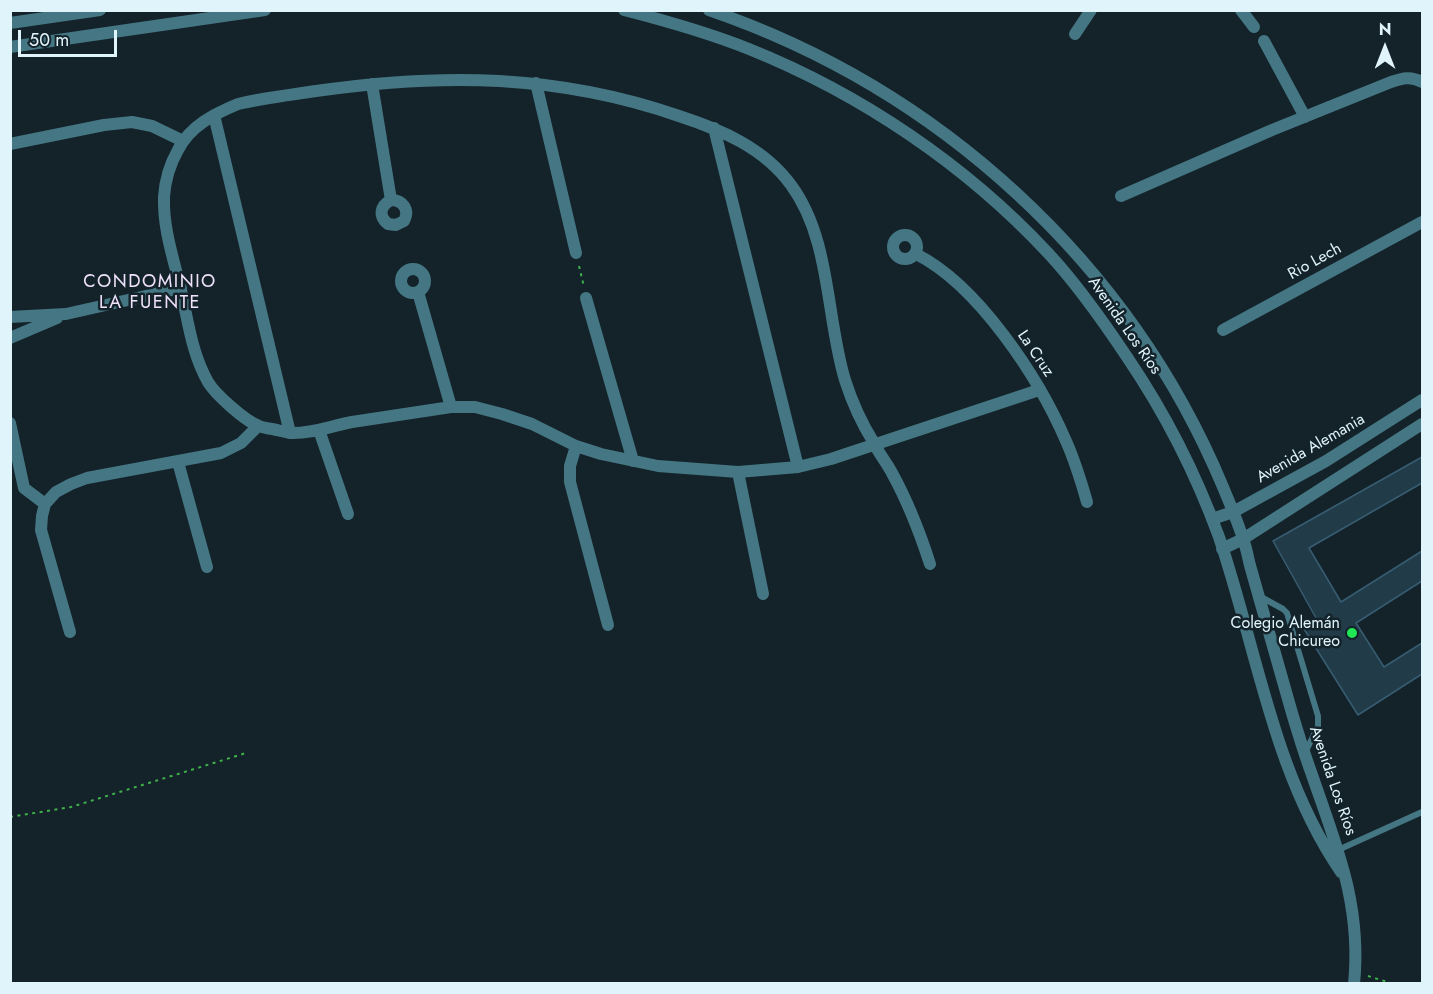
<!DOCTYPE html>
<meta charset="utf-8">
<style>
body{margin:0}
#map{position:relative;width:1433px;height:994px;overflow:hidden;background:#14222a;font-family:Jost,sans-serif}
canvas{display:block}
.frame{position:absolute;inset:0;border:12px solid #e0f4fc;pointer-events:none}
.north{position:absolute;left:1355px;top:18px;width:60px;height:60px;-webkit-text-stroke:4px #14222a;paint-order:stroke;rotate:0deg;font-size:16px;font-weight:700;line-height:24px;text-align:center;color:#e0f4fc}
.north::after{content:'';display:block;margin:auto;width:21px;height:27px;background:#e0f4fc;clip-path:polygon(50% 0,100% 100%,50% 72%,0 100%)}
.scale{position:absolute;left:18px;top:30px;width:99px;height:27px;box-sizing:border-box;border:3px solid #e0f4fc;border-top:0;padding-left:8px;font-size:18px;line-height:21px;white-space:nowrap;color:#e0f4fc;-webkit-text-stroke:4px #14222a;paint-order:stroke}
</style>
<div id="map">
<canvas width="1433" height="994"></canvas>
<div class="frame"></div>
<div class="north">N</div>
<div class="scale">50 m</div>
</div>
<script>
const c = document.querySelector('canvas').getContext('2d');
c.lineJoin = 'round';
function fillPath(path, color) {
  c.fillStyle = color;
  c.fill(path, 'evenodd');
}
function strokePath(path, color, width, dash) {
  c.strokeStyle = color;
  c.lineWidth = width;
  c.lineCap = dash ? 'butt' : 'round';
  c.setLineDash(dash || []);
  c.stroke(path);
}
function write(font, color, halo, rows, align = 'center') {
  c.font = font + ' Jost,sans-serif';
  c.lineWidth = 5;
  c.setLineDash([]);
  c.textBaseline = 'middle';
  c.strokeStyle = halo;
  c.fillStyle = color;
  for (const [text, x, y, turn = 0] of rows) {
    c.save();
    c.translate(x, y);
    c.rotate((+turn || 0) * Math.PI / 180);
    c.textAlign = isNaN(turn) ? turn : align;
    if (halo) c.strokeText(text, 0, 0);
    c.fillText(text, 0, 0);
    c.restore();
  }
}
const building = new Path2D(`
 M1422,457V483L1309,548L1341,602L1422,551V581L1356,623L1384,667L1422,643V674L1358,715L1302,626L1316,618L1273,541Z`);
fillPath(building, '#223b49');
strokePath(building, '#375d72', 1.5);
strokePath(new Path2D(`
 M579,266L584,287
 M10,817L71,807L246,753
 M1368,976L1394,984`), '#3fb14a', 2, [3, 4.5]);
strokePath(new Path2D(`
 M1261,597L1283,609L1287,613L1318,716V726L1305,753
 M1338,850L1422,812`), '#447783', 6);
strokePath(new Path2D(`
 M624,10C667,21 709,33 749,49C861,94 966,165 1048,253C1078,285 1103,321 1127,357C1165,413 1196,474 1219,537C1257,649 1273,773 1341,872
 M709,10C939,89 1129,262 1223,487C1230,504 1238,522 1243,539C1247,549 1248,559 1251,569C1265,617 1278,665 1292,713C1298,733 1304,753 1311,772C1336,845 1362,904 1354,984
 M1241,10L1254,27
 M10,23L100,10
 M1075,34L1091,10
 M1264,41L1305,117
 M10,47L265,10
 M536,83L576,253
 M372,84L391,200C380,206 378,216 388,224L396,225L404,221C410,210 403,200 391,200
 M214,115L290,433
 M714,128L798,467
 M10,144L104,125L132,122L152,126L183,141
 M1121,196L1272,130L1391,82C1403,78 1411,76 1422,82
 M893 247a12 12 0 1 1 24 0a12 12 0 1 1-24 0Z
 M916,254C978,285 1039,378 1066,441C1075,461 1081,481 1087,502
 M401 281a12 12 0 1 1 24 0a12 12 0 1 1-24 0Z
 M418,292L451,407C418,412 385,417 352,422C331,426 311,434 290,433C284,432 278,430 272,429C268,428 263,428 259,426C245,421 215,394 208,382C191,352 188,319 180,286C173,257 163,228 164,197C165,181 170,164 178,150C190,126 214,114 238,104C263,98 290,95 316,91C442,73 558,74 679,116C722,130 764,148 791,185C831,239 826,318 845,380C852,402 862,424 874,443C879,454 887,463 892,473C908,502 920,533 930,564
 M586,298L633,461
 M10,317L66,314L181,288
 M1223,330L1422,222
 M10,338L57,318
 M451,407H475L502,414L532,424L576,446L601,454L658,466L738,472L798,467L831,459L1039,390
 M10,423L24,488L45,504
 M319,430L348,514
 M576,446L570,466V482L608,625
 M178,462L207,567
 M738,472L763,594
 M1212,519L1233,512L1326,461L1422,400
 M1222,549L1243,539L1422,424
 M70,632L41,530L42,516L45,504L56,492L71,484L87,478L221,453L241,443L258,426`), '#447783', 12);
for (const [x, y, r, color] of [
 [1352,633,6,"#20e754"]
]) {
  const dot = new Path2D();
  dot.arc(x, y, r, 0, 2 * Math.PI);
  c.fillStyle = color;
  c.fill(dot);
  strokePath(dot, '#14222a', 2);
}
write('16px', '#e0f4fc', '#14222a', [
 ["Rio Lech",1315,262,-29],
 ["Avenida Los Ríos",1124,326,55],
 ["La Cruz",1035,354,56],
 ["Avenida Alemania",1311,449,-30],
 ["Avenida Los Ríos",1332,781,71]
]);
write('16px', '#e0f4fc', '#14222a', [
 ["Colegio Alemán",1340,624],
 ["Chicureo",1340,642]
], 'right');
c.letterSpacing = '1.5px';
write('18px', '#efe2fc', '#14222a', [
 ["CONDOMINIO",150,283],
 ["LA FUENTE",150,304]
]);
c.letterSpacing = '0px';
</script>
